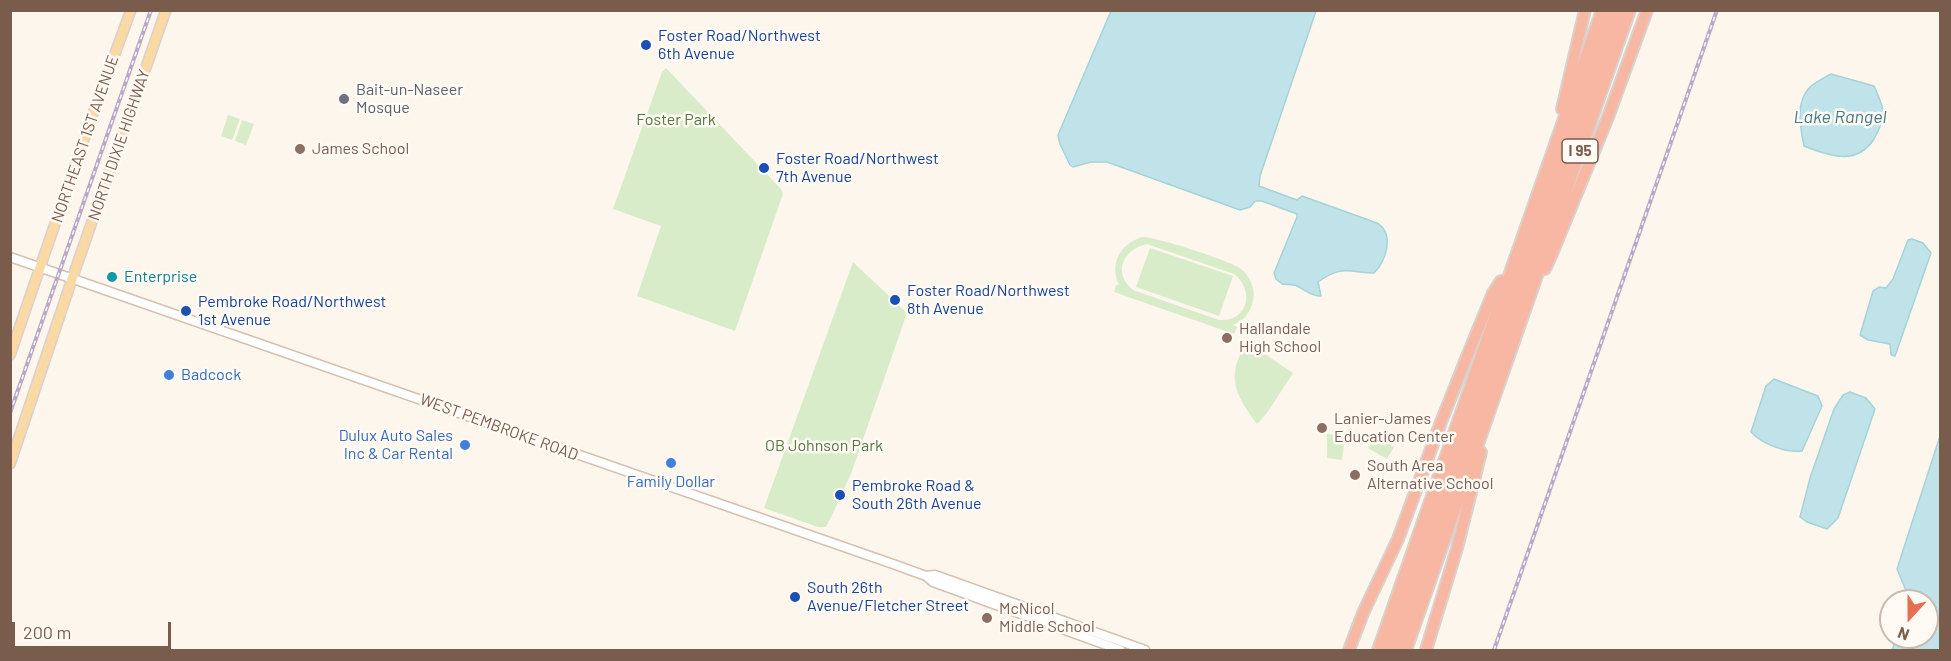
<!DOCTYPE html>
<style>
body{margin:0}
#map{position:relative;width:1951px;height:661px;overflow:hidden;background:#fdf6ec;font-family:Barlow,sans-serif}
canvas{display:block}
.frame{position:absolute;inset:0;border:12px solid #7a5c4d;pointer-events:none}
.north{position:absolute;left:1879px;top:589px;width:60px;height:60px;box-sizing:border-box;background:#fffaf3;border:2px solid #cabbb1;border-radius:50%;rotate:201deg;font-size:16px;font-weight:700;line-height:24px;text-align:center;color:#7a5c4d}
.north::after{content:'';display:block;margin:auto;width:21px;height:27px;background:#e76f51;clip-path:polygon(50% 0,100% 100%,50% 72%,0 100%)}
.scale{position:absolute;left:12px;top:622px;width:159px;height:27px;box-sizing:border-box;border:3px solid #7a5c4d;border-top:0;padding-left:8px;font-size:18px;line-height:21px;white-space:nowrap;color:#7a5c4d;-webkit-text-stroke:4px #fffaf3;paint-order:stroke}
</style>
<div id="map">
<canvas width="1951" height="661"></canvas>
<div class="frame"></div>
<div class="north">N</div>
<div class="scale">200 m</div>
</div>
<script>
const c = document.querySelector('canvas').getContext('2d');
c.lineJoin = 'round';
function fillPath(path, color) {
  c.fillStyle = color;
  c.fill(path, 'evenodd');
}
function strokePath(path, color, width, dash) {
  c.strokeStyle = color;
  c.lineWidth = width;
  c.lineCap = dash ? 'butt' : 'round';
  c.setLineDash(dash || []);
  c.stroke(path);
}
function write(font, color, halo, rows, align = 'center') {
  c.font = font + ' Barlow,sans-serif';
  c.lineWidth = 5;
  c.setLineDash([]);
  c.textBaseline = 'middle';
  c.strokeStyle = halo;
  c.fillStyle = color;
  for (const [text, x, y, turn = 0] of rows) {
    c.save();
    c.translate(x, y);
    c.rotate((+turn || 0) * Math.PI / 180);
    c.textAlign = isNaN(turn) ? turn : align;
    if (halo) c.strokeText(text, 0, 0);
    c.fillText(text, 0, 0);
    c.restore();
  }
}
fillPath(new Path2D(`
 M666,68L781,189L783,194L735,331L637,296L661,226L613,209L662,72Z
 M228,115L240,119L232,140L221,136Z
 M242,120L254,124L246,145L235,141Z
 M1142,237C1157,237 1227,260 1240,268C1250,276 1256,289 1253,301C1250,313 1244,321 1233,325L1237,327L1234,334L1114,292L1116,285H1119C1109,264 1120,244 1142,237ZM1147,244L1234,274C1249,285 1252,309 1233,318C1229,320 1223,320 1219,320L1133,290C1112,273 1123,249 1147,244Z
 M1150,248L1233,276L1219,316L1136,287Z
 M853,262L907,313L851,474C842,492 836,509 826,527H818L764,508Z
 M1247,342L1293,373L1267,413L1257,424C1235,394 1225,377 1247,342Z
 M1327,434L1336,435L1335,442L1344,444L1342,460L1327,458Z
 M1375,436L1394,447L1387,459L1368,448Z`), '#d8ecc9');
const water = new Path2D(`
 M1111,11H1316L1260,176L1259,186L1297,200L1302,196L1377,223C1395,234 1386,261 1374,273C1348,272 1342,265 1318,282L1321,296C1310,296 1306,290 1297,286C1293,284 1286,285 1282,284L1276,279L1274,273L1297,217V214L1262,201H1255L1250,207L1240,210L1107,162H1091L1073,167L1070,165L1060,144L1058,135Z
 M1831,74L1874,86C1877,93 1883,105 1883,112C1883,120 1878,132 1874,139C1857,166 1829,156 1804,146C1800,126 1795,102 1810,87C1815,82 1824,78 1831,74Z
 M1912,239L1923,243L1931,253L1895,356L1891,355L1890,344L1868,340L1860,335L1873,291L1879,287L1886,288L1893,279L1908,240Z
 M1774,379L1818,396L1822,406L1802,451C1786,453 1762,444 1751,432L1766,386Z
 M1850,392L1866,398L1875,409L1838,518L1827,529L1807,522L1800,517L1810,478L1834,409L1843,395Z
 M1940,436V650H1892L1897,637H1927V601H1906L1907,593L1897,569Z`);
fillPath(water, '#bfe3e8');
strokePath(water, '#a5d3da', 1.5);
const secondary = new Path2D(`
 M10,257L893,564L926,576L933,582L1120,650
 M926,576L935,575L1145,650`);
const primary = new Path2D(`
 M10,355L92,116L131,10
 M10,464L72,279L166,10`);
const highway = new Path2D(`
 M1562,109L1585,10
 M1545,269L1551,256L1608,117L1647,10
 M1349,650L1363,613L1398,539L1441,422L1464,364L1493,293L1501,281
 M1378,650L1602,10
 M1388,650L1612,10
 M1397,650L1622,10
 M1406,650L1630,10
 M1426,650L1457,548L1481,452`);
strokePath(secondary, '#d6c0b0', 11);
strokePath(primary, '#dad1cd', 12);
strokePath(highway, '#dad1cd', 14);
strokePath(secondary, '#fff', 8);
strokePath(primary, '#fbd9a5', 9);
strokePath(highway, '#f7b7a3', 10);
const rail = new Path2D(`
 M10,413L151,10
 M1494,650L1717,10`);
strokePath(rail, '#b9a8c9', 4);
strokePath(rail, '#fffaf3', 1.5, [4.5]);
for (const [x, y, r, color] of [
 [646,45,6,"#1a4fb4"],
 [344,99,6,"#6b7280"],
 [300,149,6,"#8d6e63"],
 [764,168,6,"#1a4fb4"],
 [112,277,6,"#0f9aa8"],
 [895,300,6,"#1a4fb4"],
 [186,311,6,"#1a4fb4"],
 [1227,338,6,"#8d6e63"],
 [169,375,6,"#3f7fe0"],
 [1322,428,6,"#8d6e63"],
 [465,445,6,"#3f7fe0"],
 [671,463,6,"#3f7fe0"],
 [1355,475,6,"#8d6e63"],
 [840,495,6,"#1a4fb4"],
 [795,597,6,"#1a4fb4"],
 [987,618,6,"#8d6e63"]
]) {
  const dot = new Path2D();
  dot.arc(x, y, r, 0, 2 * Math.PI);
  c.fillStyle = color;
  c.fill(dot);
  strokePath(dot, '#fffaf3', 2);
}
for (const [x, y, w] of [
 [1580,151,36]
]) {
  const box = new Path2D();
  box.roundRect(x - w / 2, y - 12, w, 24, 4.5);
  c.fillStyle = '#fffaf3';
  c.fill(box);
  strokePath(box, '#7a5c4d', 1.5);
}
write('bold 15px', '#7a5c4d', null, [
 ["I 95",1580,151]
]);
write('16px', '#164399', '#fffaf3', [
 ["Foster Road/Northwest",658,36],
 ["6th Avenue",658,54],
 ["Foster Road/Northwest",776,159],
 ["7th Avenue",776,177],
 ["Foster Road/Northwest",907,291],
 ["8th Avenue",907,309],
 ["Pembroke Road/Northwest",198,302],
 ["1st Avenue",198,320],
 ["Pembroke Road &",852,486],
 ["South 26th Avenue",852,504],
 ["South 26th",807,588],
 ["Avenue/Fletcher Street",807,606]
], 'left');
write('16px', '#5b616d', '#fffaf3', [
 ["Bait-un-Naseer",356,90],
 ["Mosque",356,108]
], 'left');
write('16px', '#537a41', '#fffaf3', [
 ["Foster Park",676,120],
 ["OB Johnson Park",824,446]
]);
write('16px', '#7a5c4d', '#fffaf3', [
 ["NORTHEAST 1ST AVENUE",85,139,-71],
 ["NORTH DIXIE HIGHWAY",119,145,-71],
 ["WEST PEMBROKE ROAD",499,427,20]
]);
write('16px', '#785e54', '#fffaf3', [
 ["James School",312,149],
 ["Hallandale",1239,329],
 ["High School",1239,347],
 ["Lanier-James",1334,419],
 ["Education Center",1334,437],
 ["South Area",1367,466],
 ["Alternative School",1367,484],
 ["McNicol",999,609],
 ["Middle School",999,627]
], 'left');
write('16px', '#0d838f', '#fffaf3', [
 ["Enterprise",124,277]
], 'left');
write('16px', '#366cbe', '#fffaf3', [
 ["Badcock",181,375],
 ["Dulux Auto Sales",453,436,"right"],
 ["Inc & Car Rental",453,454,"right"],
 ["Family Dollar",671,482,"center"]
], 'left');
write('italic 18px', '#437c86', '#fffaf3', [
 ["Lake Rangel",1840,117]
]);
</script>
